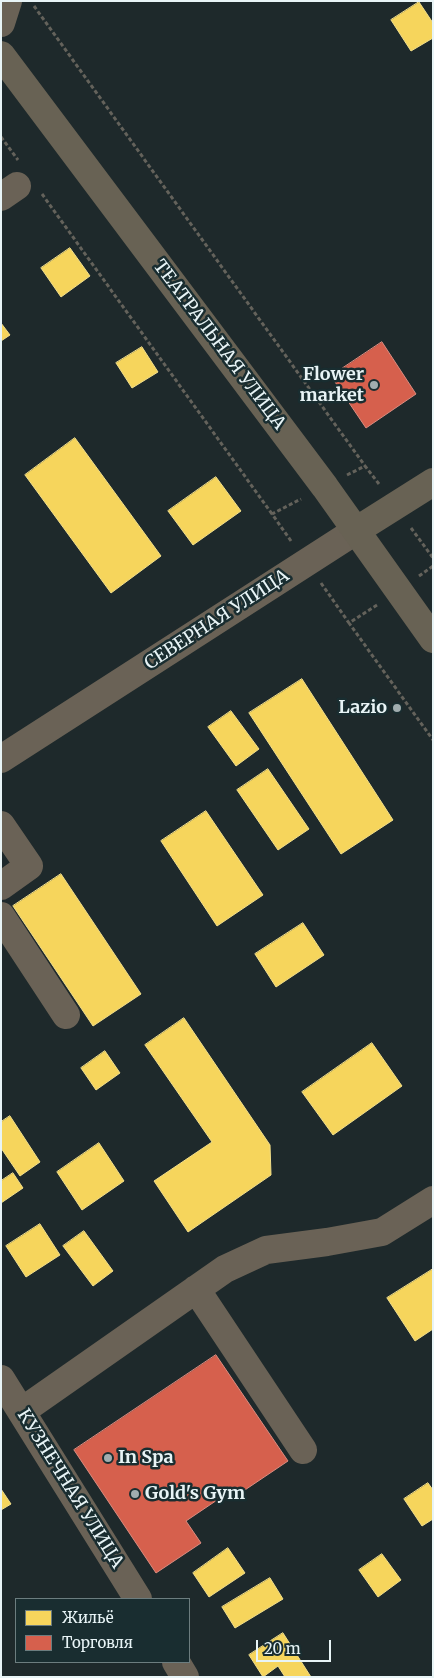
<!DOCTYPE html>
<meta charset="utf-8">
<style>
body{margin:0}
#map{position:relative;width:434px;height:1678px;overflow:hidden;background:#1e292b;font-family:Merriweather,serif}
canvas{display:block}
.frame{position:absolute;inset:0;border:2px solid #e8f4f6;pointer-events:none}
.legend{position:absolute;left:15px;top:1598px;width:175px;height:65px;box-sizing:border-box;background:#192d30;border:1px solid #6c7d7f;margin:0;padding:6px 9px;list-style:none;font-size:15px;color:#e8f4f6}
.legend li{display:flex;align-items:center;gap:10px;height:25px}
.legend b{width:25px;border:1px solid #6c7d7f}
.scale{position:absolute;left:256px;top:1640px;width:75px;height:22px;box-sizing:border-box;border:2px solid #e8f4f6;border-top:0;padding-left:6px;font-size:15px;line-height:18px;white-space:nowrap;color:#e8f4f6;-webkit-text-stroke:4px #192d30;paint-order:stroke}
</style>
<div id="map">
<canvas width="434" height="1678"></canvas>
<div class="frame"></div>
<ul class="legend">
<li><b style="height:14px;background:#f6d55c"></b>Жильё</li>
<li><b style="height:14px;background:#d6604d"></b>Торговля</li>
</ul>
<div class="scale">20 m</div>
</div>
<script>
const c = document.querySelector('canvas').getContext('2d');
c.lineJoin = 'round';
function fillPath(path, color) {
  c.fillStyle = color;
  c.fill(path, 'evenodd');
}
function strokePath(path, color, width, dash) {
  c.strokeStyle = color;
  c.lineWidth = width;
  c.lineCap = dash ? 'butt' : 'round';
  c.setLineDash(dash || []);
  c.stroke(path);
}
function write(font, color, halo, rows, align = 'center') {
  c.font = font + ' Merriweather,serif';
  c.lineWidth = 5;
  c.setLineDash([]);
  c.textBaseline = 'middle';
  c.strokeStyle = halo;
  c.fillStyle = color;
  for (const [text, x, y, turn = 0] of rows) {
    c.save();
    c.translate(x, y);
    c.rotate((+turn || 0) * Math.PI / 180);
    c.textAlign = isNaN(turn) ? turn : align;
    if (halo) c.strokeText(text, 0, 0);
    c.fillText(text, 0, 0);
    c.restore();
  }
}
const homes = new Path2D(`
 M419,2L433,23V38L411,51L391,20Z
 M70,248L90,276L61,297L41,268Z
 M1,323L10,335L1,341Z
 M142,347L158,372L132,388L116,363Z
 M75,438L161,556L111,593L25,475Z
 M216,477L241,511L193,545L168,511Z
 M302,679L393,820L341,854L249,713Z
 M231,711L259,749L236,766L208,727Z
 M268,769L309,829L278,850L237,790Z
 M206,811L263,895L217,926L161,841Z
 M61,874L141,994L93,1026L13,906Z
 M303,923L324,955L276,987L255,954Z
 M184,1018L270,1145L271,1175L188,1232L154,1181L212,1142L145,1045Z
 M372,1043L402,1086L333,1135L302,1092Z
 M105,1051L120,1073L96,1090L81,1068Z
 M10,1116L40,1162L20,1176L1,1148V1122Z
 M99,1143L124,1181L82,1210L57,1172Z
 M13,1173L23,1188L1,1203V1181Z
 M40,1224L60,1255L26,1277L6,1246Z
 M84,1231L113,1271L93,1286L63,1246Z
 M433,1269V1329L415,1341L387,1298Z
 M428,1483L433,1490V1519L422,1526L404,1499Z
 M1,1489L11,1504L1,1510Z
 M228,1548L245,1573L209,1597L193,1573Z
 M382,1554L401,1580L378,1597L359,1570Z
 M270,1578L283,1599L235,1628L222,1607Z
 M283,1633L311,1677H285L278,1666L263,1677L249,1655Z`);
fillPath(homes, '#f6d55c');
strokePath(homes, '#f2de8a', 1);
const shops = new Path2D(`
 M382,342L416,394L366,428L331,376Z
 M216,1355L288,1461L230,1500L226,1494L186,1521L201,1543L156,1573L74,1450Z`);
fillPath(shops, '#d6604d');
strokePath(shops, '#db8c80', 1);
strokePath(new Path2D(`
 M34,6L365,466
 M1,137L18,160
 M42,194L272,514
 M347,475L365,466L379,484
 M411,528L433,558
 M291,541L272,514L301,499
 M419,576L433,566
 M321,583L349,623
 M377,605L349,623L433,740`), '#64625b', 3, [4, 2.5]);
strokePath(new Path2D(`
 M1,23L8,1
 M1,197L17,186
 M1,759L357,530
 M1,825L29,866L1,886
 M1,916L66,1015
 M196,1289L303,1450
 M1,1379L138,1599
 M22,1411L225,1269L266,1250L327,1242L382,1232L433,1200
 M176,1662L185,1677`), '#6a6256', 28);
strokePath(new Path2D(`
 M1,55L325,487L433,639
 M357,530L433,482`), '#686254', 28);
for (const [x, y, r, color] of [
 [374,385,5,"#a1adaf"],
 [397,708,5,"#a1adaf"],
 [108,1458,5,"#a1adaf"],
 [135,1494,5,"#a1adaf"]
]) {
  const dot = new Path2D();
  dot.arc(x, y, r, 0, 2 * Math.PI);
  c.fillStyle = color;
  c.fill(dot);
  strokePath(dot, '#192d30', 2);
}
write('18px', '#e8f4f6', '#192d30', [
 ["ТЕАТРАЛЬНАЯ УЛИЦА",219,345,53],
 ["СЕВЕРНАЯ УЛИЦА",217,620,-33],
 ["КУЗНЕЧНАЯ УЛИЦА",70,1489,58]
]);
write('bold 18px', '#e8f4f6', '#192d30', [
 ["Flower",364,375],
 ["market",364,396],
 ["Lazio",387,708],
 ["In Spa",118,1458,"left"],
 ["Gold's Gym",145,1494,"left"]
], 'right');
</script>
